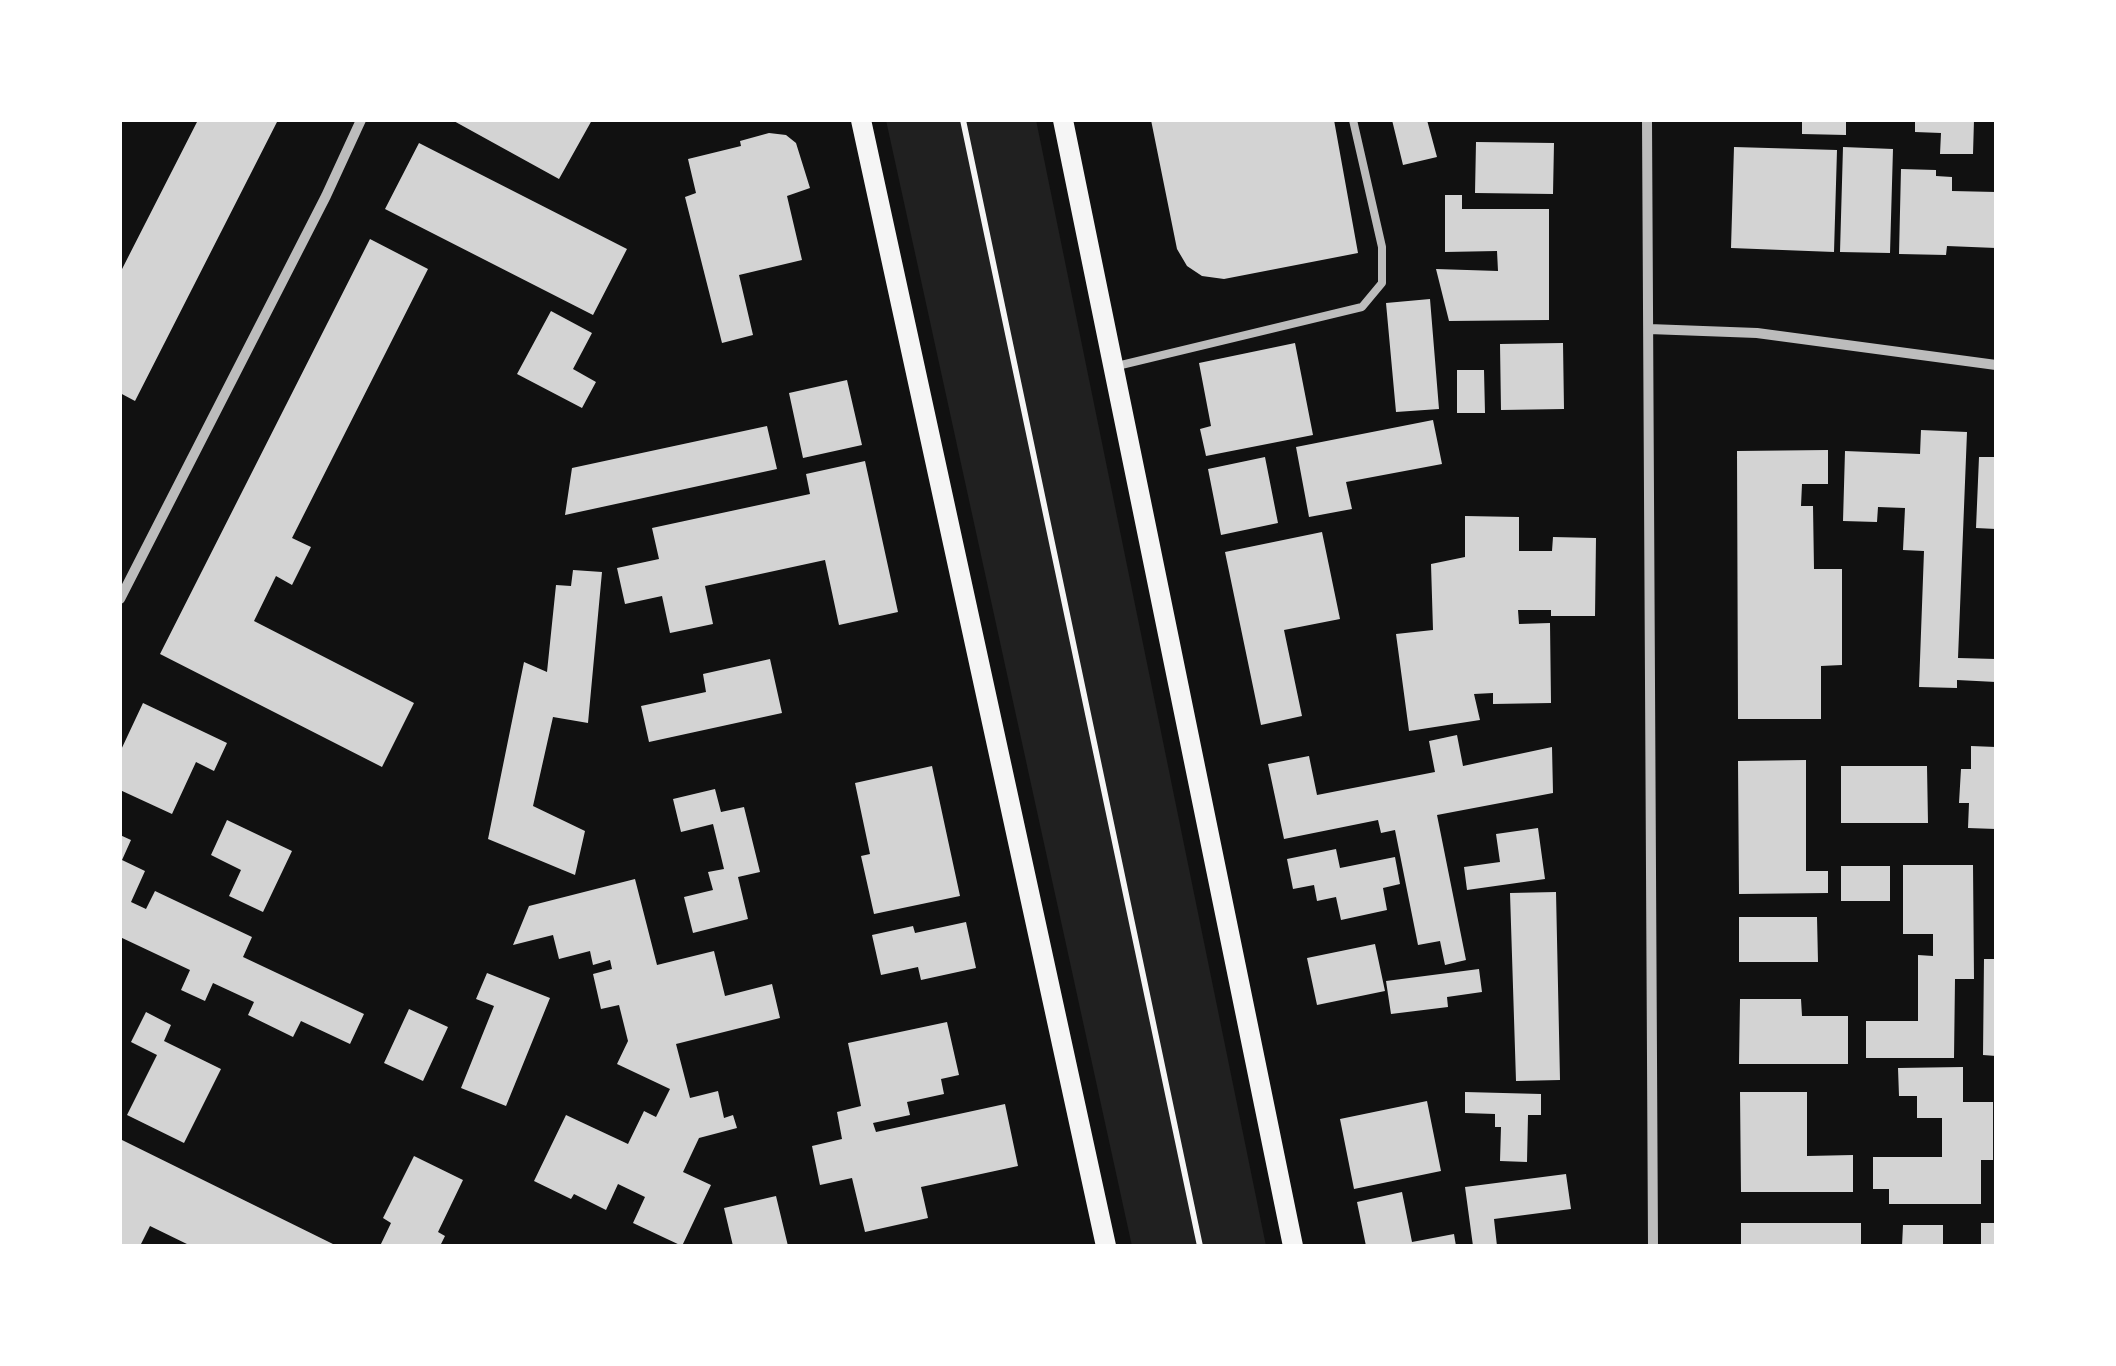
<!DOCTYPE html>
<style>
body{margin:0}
#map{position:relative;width:2116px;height:1366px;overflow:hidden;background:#111;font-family:Overpass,sans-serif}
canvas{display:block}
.frame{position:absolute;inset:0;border:122px solid #fff;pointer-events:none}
</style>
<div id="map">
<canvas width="2116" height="1366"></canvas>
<div class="frame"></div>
</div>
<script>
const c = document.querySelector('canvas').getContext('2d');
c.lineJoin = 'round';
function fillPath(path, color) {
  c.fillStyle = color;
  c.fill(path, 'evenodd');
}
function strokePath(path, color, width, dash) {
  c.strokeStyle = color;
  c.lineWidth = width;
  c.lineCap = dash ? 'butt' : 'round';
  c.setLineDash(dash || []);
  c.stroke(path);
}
fillPath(new Path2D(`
 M886,120H1036L1266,1246H1132Z`), '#202020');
fillPath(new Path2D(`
 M198,120H278L135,401L120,393V273Z
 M452,120H592L559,179Z
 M1151,120H1334L1358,253L1224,279L1202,276L1187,266L1177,249Z
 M1392,120H1427L1437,157L1403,165Z
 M1802,120H1846V135L1802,134Z
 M1915,120H1974L1973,154H1940L1941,133L1915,132Z
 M769,133L786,135L796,143L810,188L787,196L802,260L739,275L753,335L722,343L685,197L696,193L688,159L741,146L740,141Z
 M1476,142L1554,143L1553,194L1475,193Z
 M419,143L627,249L593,315L385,209Z
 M1734,147L1837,150L1834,252L1731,248Z
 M1843,147L1893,149L1890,253L1840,252Z
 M1901,169L1936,170V176L1952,177V191L1996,192V248L1947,246L1946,255L1899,254Z
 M1445,195H1462V209H1549V320L1449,321L1436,269L1498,271L1497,251L1445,252Z
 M370,239L428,269L292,538L311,547L292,585L276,576L254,621L414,703L382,767L160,654Z
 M1430,299L1439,409L1396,412L1386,303Z
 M551,311L592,333L573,369L596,382L582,408L517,374Z
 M1295,343L1313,435L1206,456L1200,429L1211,426L1199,363Z
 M1563,343L1564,409L1501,410L1500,344Z
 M1457,370H1484L1485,413H1457Z
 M847,380L862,445L803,458L789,393Z
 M1433,420L1442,464L1346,482L1352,509L1309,517L1296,447Z
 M767,426L777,469L565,515L572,468Z
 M1921,430L1967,432L1958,658L1996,659V682L1957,680V688L1919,687L1924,551L1903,550L1905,508L1878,507L1877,522L1843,521L1845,451L1920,454Z
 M1828,450V484H1802L1801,506H1813L1814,569H1842V665L1821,666V719H1738L1737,451Z
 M1265,457L1278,523L1221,535L1208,469Z
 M1979,457H1996V529L1976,528Z
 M865,461L898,612L839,625L825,560L705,586L713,624L670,633L662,596L625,604L617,568L659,559L652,528L810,494L806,474Z
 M1465,516L1519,517V551H1552L1553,537L1596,538L1595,616H1551V610H1518L1519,624L1550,623L1551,703L1493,704V693L1474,694L1480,720L1409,731L1396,634L1433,630L1431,564L1465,557Z
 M1322,532L1340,619L1284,630L1302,716L1261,725L1225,552Z
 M573,570L602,572L588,723L553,717L533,806L585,831L575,875L488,839L524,662L547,672L556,585L571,586Z
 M770,659L782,713L649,742L641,706L706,692L703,674Z
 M143,703L227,743L214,771L196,762L172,814L120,790V752Z
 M1457,735L1463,766L1552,747L1553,793L1437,815L1466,960L1445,965L1440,941L1418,945L1395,830L1381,833L1378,820L1284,839L1268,764L1309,756L1317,795L1435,772L1429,741Z
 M1971,746L1996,747V829L1968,828L1969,803H1959L1961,769H1971Z
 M1806,760V871H1828V893L1739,894L1738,761Z
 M932,766L960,896L874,914L861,856L870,854L855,783Z
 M1841,766H1927L1928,823H1841Z
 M715,789L721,812L744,807L760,872L738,877L748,919L693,933L684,897L713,890L708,872L724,869L713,824L681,832L673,799Z
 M227,820L292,851L263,912L229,896L241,870L211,855Z
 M1538,828L1545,879L1467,890L1464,867L1500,862L1496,834Z
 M120,835L131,840L122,860L145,871L131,902L146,909L155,891L252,937L243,957L364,1014L350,1044L301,1021L293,1037L248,1015L254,1002L213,983L205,1001L181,990L190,970L120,937Z
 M1336,849L1340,868L1395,857L1400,884L1383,888L1387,910L1341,920L1336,897L1317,901L1314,885L1293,889L1287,859Z
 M1903,865H1973L1974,979H1955L1954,1058H1866V1021H1918V955L1933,956V934H1903Z
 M1841,866H1890V901H1841Z
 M635,879L657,965L714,951L725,996L772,984L780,1018L676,1044L690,1098L718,1091L724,1118L733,1115L737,1128L699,1138L683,1172L711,1185L682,1246L633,1223L645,1197L618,1184L606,1210L574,1194L571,1199L534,1181L566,1115L628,1144L644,1111L656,1117L670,1089L617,1064L628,1041L619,1005L601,1009L593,974L612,969L610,960L593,965L590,951L559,959L553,935L513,945L529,906Z
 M1556,892L1560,1080L1516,1081L1510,893Z
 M1739,917H1817L1818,962H1739Z
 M966,922L976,968L921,980L918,967L881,975L872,935L913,926L915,933Z
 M1375,944L1385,991L1317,1005L1307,958Z
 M1984,959H1996V1056L1983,1055Z
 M1479,969L1482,992L1447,997L1448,1007L1391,1014L1386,981Z
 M487,973L550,998L506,1106L461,1088L494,1006L476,999Z
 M1740,999H1801L1802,1016H1848V1064H1739Z
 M409,1009L448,1027L423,1081L384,1063Z
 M146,1012L171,1025L164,1041L221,1069L184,1143L127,1115L157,1055L131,1042Z
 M947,1022L959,1075L941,1079L944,1094L907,1102L910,1115L873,1123L876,1132L1005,1104L1018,1166L921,1187L928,1218L865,1232L852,1178L820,1185L812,1146L842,1139L837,1112L861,1106L848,1043Z
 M1963,1067V1102H1993V1160H1981V1204H1889V1189H1873V1157H1942V1118H1917V1096H1899L1898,1068Z
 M1465,1092L1541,1094V1115H1528L1527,1162L1500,1161L1501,1127H1495V1114L1465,1113Z
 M1740,1092H1807V1156L1853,1155V1192H1741Z
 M1427,1101L1441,1171L1354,1189L1340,1119Z
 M120,1139L337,1246H191L150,1226L140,1246H120Z
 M414,1156L463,1180L438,1232L445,1236L440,1246H380L391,1223L383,1218Z
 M1566,1174L1571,1209L1494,1219L1497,1246H1473L1465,1187Z
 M1402,1192L1412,1242L1454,1234L1456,1246H1366L1357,1202Z
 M776,1196L788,1246H733L724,1208Z
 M1741,1223H1861V1246H1741Z
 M1981,1223H1996V1246H1981Z
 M1903,1225H1943V1246H1902Z`), '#d3d3d3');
strokePath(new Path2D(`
 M963,120L1200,1246`), '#f5f5f5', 6);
strokePath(new Path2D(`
 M1117,366L1362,307L1382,283V247L1353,120`), '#bcbcbc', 8);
strokePath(new Path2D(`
 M1647,120L1653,1246
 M1649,329L1757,333L1996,365
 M120,599L326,196L361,120`), '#bcbcbc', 10);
strokePath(new Path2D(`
 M861,120L1106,1246
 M1063,120L1293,1246`), '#f5f5f5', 20);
</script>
